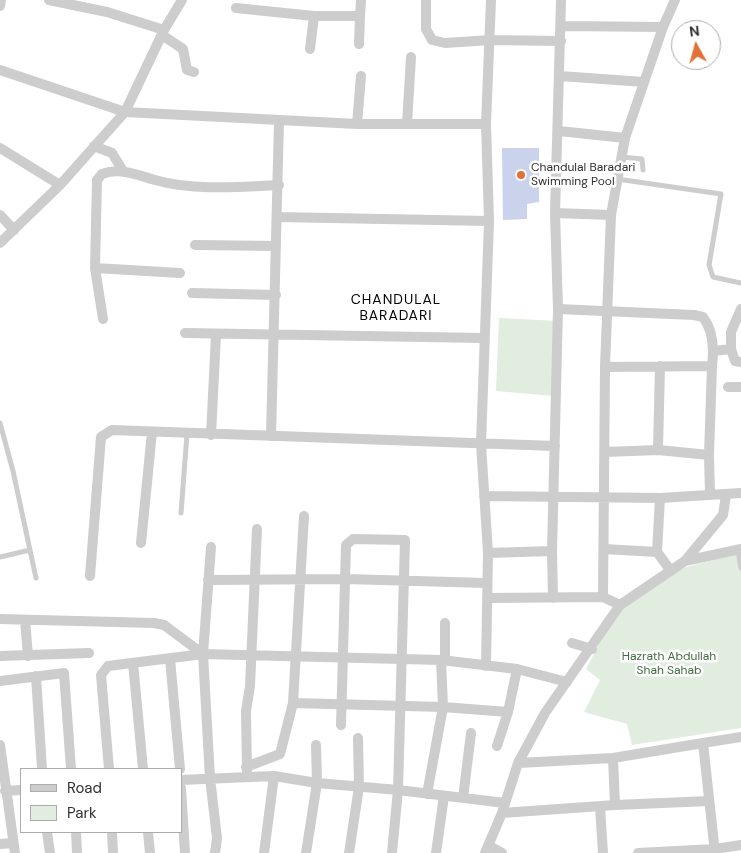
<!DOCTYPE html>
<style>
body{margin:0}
#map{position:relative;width:741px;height:853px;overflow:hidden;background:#fff;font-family:"DM Sans",sans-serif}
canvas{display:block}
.legend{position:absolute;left:20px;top:768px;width:162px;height:65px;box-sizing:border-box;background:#fff;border:1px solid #acacac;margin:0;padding:6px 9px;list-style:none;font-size:15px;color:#303030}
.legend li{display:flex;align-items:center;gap:10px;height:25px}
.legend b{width:25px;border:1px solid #acacac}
.north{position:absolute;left:671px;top:20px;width:50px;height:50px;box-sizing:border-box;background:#fff;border:1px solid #acacac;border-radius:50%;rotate:353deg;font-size:14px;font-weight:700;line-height:20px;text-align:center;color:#303030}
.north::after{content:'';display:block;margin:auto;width:18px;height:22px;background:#e27037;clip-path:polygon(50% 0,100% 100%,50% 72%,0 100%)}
</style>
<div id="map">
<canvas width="741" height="853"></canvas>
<ul class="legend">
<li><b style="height:6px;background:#cdcdcd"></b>Road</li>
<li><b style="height:14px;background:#e0eddf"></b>Park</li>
</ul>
<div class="north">N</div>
</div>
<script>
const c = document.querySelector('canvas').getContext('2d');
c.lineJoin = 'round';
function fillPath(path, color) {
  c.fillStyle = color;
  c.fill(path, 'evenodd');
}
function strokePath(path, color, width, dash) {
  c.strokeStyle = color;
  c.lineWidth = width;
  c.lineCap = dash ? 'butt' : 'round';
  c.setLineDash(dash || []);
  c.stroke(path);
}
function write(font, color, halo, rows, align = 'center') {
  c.font = font + ' "DM Sans",sans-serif';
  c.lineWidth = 5;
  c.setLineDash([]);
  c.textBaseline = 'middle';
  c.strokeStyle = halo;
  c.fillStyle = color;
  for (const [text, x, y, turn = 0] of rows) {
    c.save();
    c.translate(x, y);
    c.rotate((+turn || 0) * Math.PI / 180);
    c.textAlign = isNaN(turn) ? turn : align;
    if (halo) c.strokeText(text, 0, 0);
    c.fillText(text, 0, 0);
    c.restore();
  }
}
fillPath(new Path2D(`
 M499,318L558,321L554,396L496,391Z
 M741,552V728L632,745L627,724L584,712L600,680L586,669L610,623L622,606L680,569Z`), '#e0eddf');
fillPath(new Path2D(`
 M502,148H539V202L527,204V219L503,220Z`), '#cbd2ec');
strokePath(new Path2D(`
 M622,157L642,159L643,170
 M617,179L721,194L709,265L713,277L741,283
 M0,423L13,471L36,578
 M181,513L187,434
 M738,550L741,568
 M0,557L30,550`), '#cdcdcd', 5);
strokePath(new Path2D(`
 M49,0L107,12L164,30
 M426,0V29L432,40L445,43L490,40L561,41
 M0,6L1,0
 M236,8L314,16H360L359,44
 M360,16L361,0
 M561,26L663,27
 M162,35L183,49L187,70L194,72
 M310,49L314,16
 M0,70L125,112L357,124H486
 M560,76L644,82
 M357,124L361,76
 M407,124L411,57
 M559,131L625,138
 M94,146L112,153L123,171
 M0,148L60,185
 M555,213L611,215
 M0,215L14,230
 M277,217L489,221
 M0,243L60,185L125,112L164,30L182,0
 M195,245L276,246
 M95,268L180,273
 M192,293L276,295
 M558,309L694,315L703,317C713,330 714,350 712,366L605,367
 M103,319L95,268L97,180L102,174C120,167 137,175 155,180C194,191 238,187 279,185
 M185,333L484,338
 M731,349L735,361L741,362
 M714,351L731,349V332L741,309
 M728,387H741
 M211,435L216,335
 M271,436L279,121
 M658,450L660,366
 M605,452L658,450L709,455L710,495
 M709,455L712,366
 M484,496L660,498L741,493
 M141,543L152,432
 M604,549L657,552L671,571
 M552,551L553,598
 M657,552L660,498
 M488,553L552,551L558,309L555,213L561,0
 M685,561L723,515L726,495
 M90,576L101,437L112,430L555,446
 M208,580L346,579L486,583
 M603,597L605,367L611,215L625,138L663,27L675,0
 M487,598L603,597L620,605
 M0,619L154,623L164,625L203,654L441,660L517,669L567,682
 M25,620L28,656
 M445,623V660
 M572,643L592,649
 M203,654L211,547
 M0,656L89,653
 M170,659L180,769
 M133,663L143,769
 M486,666L488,553L481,444L489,221L486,124L491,0
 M36,676L42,769
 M0,681L64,673L71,769
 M293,703L443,707L508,712
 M341,725L346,545L353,539L405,540L398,790L392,853
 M703,743L741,737
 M0,745L15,853
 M497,746L508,712L517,669
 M518,763L613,758L703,743L715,853
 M246,767L280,754L293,703L304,516
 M109,769L101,675L108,666L203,654L210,778L217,838L215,853
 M247,773L246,711L250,686L257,529
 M181,780L274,776L317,783L398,790L505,803
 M181,788L185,853
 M5,791L21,790
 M427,794L443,707L441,660
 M463,798L471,733
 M615,805L709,801
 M600,807L603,853
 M502,813L615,805L613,758
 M47,832L50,853
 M76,832L77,853
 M112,832L113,853
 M148,832L150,853
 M0,844L13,843
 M489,846L502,853
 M264,853L274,776
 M306,853L317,783L316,745
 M349,853L359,787L358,738
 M436,853L444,796
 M485,853L502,813L518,763L545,713L620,605L685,561L741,549
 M638,853L715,849L741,845`), '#cdcdcd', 10);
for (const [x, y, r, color] of [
 [521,175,5,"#e27037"]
]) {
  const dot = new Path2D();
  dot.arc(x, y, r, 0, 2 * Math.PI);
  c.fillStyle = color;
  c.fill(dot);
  strokePath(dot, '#fff', 2);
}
write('12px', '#303030', '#fff', [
 ["Chandulal Baradari",531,168],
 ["Swimming Pool",531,182]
], 'left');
write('12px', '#416c3e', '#fff', [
 ["Hazrath Abdullah",669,657],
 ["Shah Sahab",669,671]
]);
c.letterSpacing = '1px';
write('14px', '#000', '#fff', [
 ["CHANDULAL",396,300],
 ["BARADARI",396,316]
]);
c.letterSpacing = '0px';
</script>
